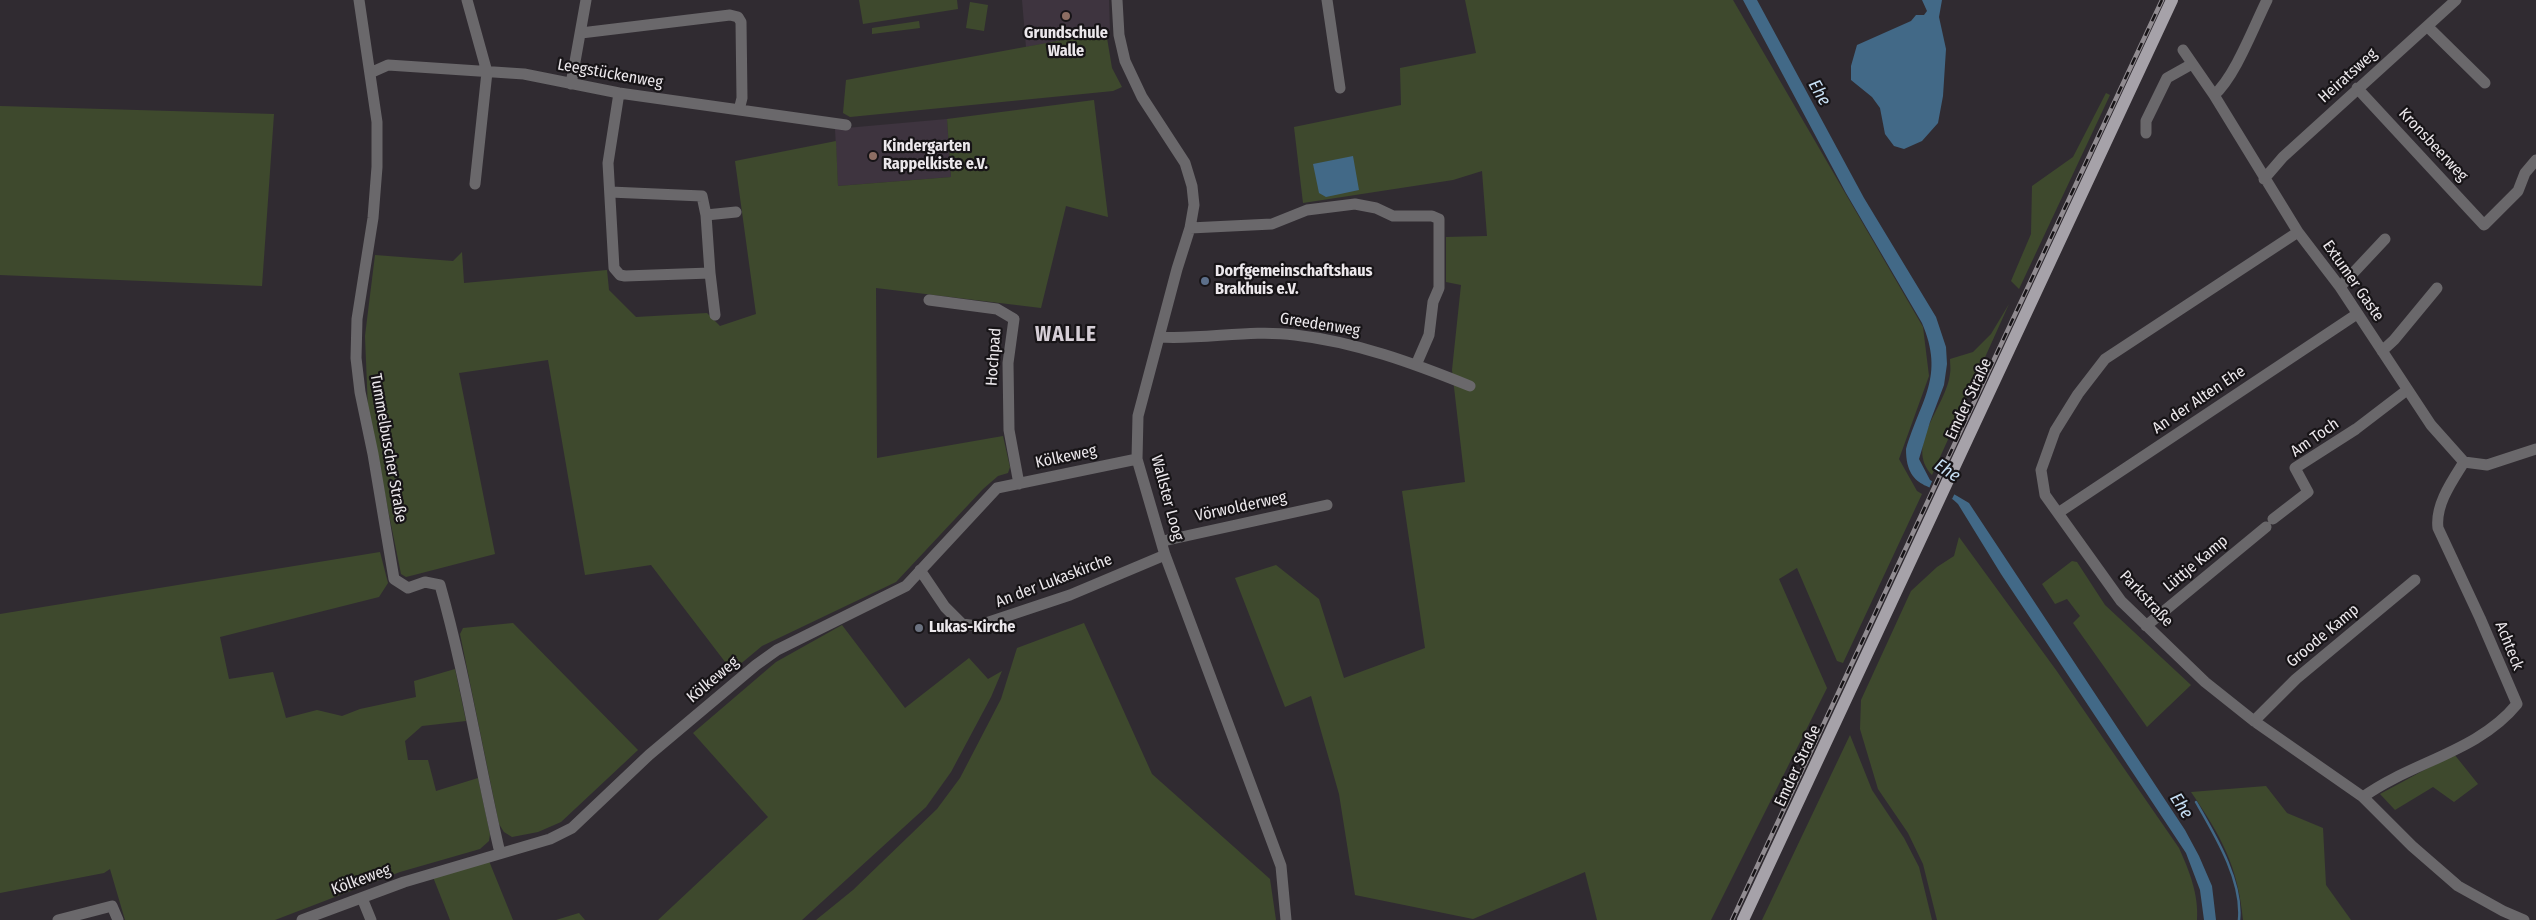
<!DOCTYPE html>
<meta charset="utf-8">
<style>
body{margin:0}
canvas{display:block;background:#302b31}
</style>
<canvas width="2536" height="920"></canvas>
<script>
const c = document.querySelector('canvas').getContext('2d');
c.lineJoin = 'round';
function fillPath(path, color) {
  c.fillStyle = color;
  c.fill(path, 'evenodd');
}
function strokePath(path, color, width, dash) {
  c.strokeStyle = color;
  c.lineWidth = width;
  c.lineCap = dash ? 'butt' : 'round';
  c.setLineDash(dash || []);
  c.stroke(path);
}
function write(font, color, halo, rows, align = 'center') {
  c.font = font + ' "Fira Sans Condensed",sans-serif';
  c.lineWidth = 4.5;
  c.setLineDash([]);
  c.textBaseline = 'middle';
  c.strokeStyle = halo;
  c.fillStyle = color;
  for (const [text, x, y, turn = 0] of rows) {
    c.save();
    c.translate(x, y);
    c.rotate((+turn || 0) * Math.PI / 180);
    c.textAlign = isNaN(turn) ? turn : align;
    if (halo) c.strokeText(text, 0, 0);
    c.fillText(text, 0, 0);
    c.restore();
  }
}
fillPath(new Path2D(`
 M1022,0H1109L1110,31L1026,47Z
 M947,119L951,177L838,186L835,129Z`), '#3e343f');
fillPath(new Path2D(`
 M859,0H957L958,9L863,24Z
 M1465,0H1733L1923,327L1929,376L1899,459L1917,491L1922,494L1843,663L1837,661L1797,568L1779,579L1827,688L1711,920H1597L1585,872L1473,919L1355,895L1339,794L1311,696L1285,707L1235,578L1276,565L1319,599L1344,678L1425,648L1402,491L1465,482L1452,370L1461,285L1446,282V237L1487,236L1482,171L1453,180L1303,203L1294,127L1401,105L1400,68L1476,53Z
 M970,2L988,5L984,31L966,28Z
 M919,21L920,28L872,34V28Z
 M1106,32L1112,68L1122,87L1113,91L850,117L843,113L846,80Z
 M2106,93L2110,95L2019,289L2011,281L2031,234L2032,186L2073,157Z
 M1094,100L1108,217L1066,206L1041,308L876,288L877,458L1003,436L1010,467L1008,473L998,476L983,489L896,582L762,646L732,671L651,565L585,575L548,360L459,373L495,554L414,575L406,577L401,574L368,410L365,336L375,255L453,261L462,252L464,283L607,270L609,290L636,317L707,313L720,326L756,314L735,161L836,141L838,186L951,177L947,119Z
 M0,106L274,114L262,286L0,275Z
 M2009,304L1932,475C1904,445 1946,407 1950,374C1951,369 1950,364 1950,359L1973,352L1991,334Z
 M1959,537L2056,670L2179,848C2189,870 2199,895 2197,920H1937L1923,864L1908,833L1878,789L1860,729L1861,700L1911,591L1937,567L1954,556Z
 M380,552L388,583L379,597L220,637L229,679L273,672L286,718L317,710L342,716L360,709L416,697L414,681L455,669L466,721L422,726L405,741L408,760H428L436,791L478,778L490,834L489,841L480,849L400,872L275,920H125L110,869L104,873L0,893V614Z
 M2072,561L2077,562L2105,605L2191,685L2147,727L2073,623L2080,616L2067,599L2055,604L2042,584Z
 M513,623L638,750L561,822L538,832L512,837L504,832L499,824L460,634L463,628Z
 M1084,623L1152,774L1270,879L1276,920H816L853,890L937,809L960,778L1001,699L1017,648Z
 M842,625L905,708L969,658L988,679L1002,671L991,697L951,772L926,807L802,920H658L768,817L693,733L776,662Z
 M1850,735L1872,790L1904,838L1919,867L1932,920H1762Z
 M2454,754L2478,784L2454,802L2433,787L2395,810L2380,794Z
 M2266,786L2287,813L2323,828L2326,885L2351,920H2243C2238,866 2221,836 2191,792Z
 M489,861L513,920H450L433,877Z
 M579,913L585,920H556Z`), '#3e492d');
fillPath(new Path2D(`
 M1743,0H1757L1864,198L1936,317L1946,347L1947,364L1944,385L1930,422L1919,459L1930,480L1969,503L2185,830L2199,856L2212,886L2216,920H2204L2200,890L2186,853L2001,574L1958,504C1938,482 1906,494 1906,449C1921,399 1945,377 1922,323L1846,193Z
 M1922,0H1942L1939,17L1946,49L1943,96L1938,123L1922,141L1904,149L1894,146L1885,134L1880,108L1872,97L1851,80V66L1857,45L1911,21L1916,15H1924L1927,11Z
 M1353,156L1359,190L1326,197L1319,193L1313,164Z`), '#426987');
fillPath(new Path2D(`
 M1933,479L1956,491L1952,499L1928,491Z`), '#302b31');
strokePath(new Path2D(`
 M2196,802C2215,835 2243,881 2239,920`), '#426987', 2.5);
strokePath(new Path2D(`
 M359,0L377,122V167L373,218L357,319L356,358L360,392L373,454L394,579L408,588L425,582L440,585C465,673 479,764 500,853
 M467,0L487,72L475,184
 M1117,0L1119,35L1125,61L1142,97L1185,163L1192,186L1194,205L1190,228L1177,269L1138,416L1137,459L1165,555L1281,866L1286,920
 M1327,0L1340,88
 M2428,27L2485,83
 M581,33L730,15L738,17L741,22L742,98L739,110
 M2183,50L2214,95L2298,232L2340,287L2431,425L2464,462L2487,465L2536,449
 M370,73L388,65L524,74L619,93L846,125
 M571,84L586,0
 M2357,88L2484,225L2518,191L2525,173L2536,160
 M2214,95C2235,77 2254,26 2267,0
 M2146,133V121L2167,78L2192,64
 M2264,179L2283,157L2456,0
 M610,192L702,196L706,215L710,273L625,276L620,275L614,268L608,163L619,93
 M706,215L736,212
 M1190,228L1272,224L1307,210L1355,204L1376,208L1393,216H1432L1439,219V288L1433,302L1429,335L1416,365
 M2298,232L2105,359L2078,394L2055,431L2041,470L2045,495L2121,601L2205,682L2254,721L2363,797L2412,846L2458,886L2503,911L2524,920
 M710,273L715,315
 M2340,287L2385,239
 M929,300L997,309L1014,319L1008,363L1009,430L1019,484
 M1159,337C1204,340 1250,329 1295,335C1356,342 1413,363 1470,386
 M2382,351L2394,340L2437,288
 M2058,513L2357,314
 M2273,519L2308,492L2295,468L2356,429L2407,390
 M1163,541L1327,505
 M920,570L945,607L962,624L977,626L1070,595L1165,555
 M2146,626L2266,527
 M2254,721L2296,679L2415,580
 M2363,797C2411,762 2478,752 2517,704L2480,618L2438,528C2435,505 2452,481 2464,462
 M362,898L371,920
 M58,920L112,906L118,920
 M302,920L404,882L550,839L572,828L649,755L756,665L777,650L906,586L997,488L1137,459`), '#6a686b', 11);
strokePath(new Path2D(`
 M1743,920L2172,0`), '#a6a2a9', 12);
const rail = new Path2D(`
 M1732,920L2162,0`);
strokePath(rail, '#918c91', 4.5);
strokePath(rail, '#171417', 2.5, [8]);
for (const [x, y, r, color] of [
 [1066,16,5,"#8d6e63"],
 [873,156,5,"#8d6e63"],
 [1205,281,5,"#5c6f8a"],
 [919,628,5,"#6b7280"]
]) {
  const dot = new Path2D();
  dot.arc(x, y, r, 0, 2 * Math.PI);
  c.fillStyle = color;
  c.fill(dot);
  strokePath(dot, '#171417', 2);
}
write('bold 16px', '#ece8ec', '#171417', [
 ["Grundschule",1066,34,"center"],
 ["Walle",1066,52,"center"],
 ["Kindergarten",883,147],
 ["Rappelkiste e.V.",883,165],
 ["Dorfgemeinschaftshaus",1215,272],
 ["Brakhuis e.V.",1215,290],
 ["Lukas-Kirche",929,628]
], 'left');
write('16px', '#ece8ec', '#171417', [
 ["Leegstückenweg",610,74,10],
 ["Heiratsweg",2348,76,-42],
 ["Kronsbeerweg",2433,145,47],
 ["Extumer Gaste",2353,281,55],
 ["Greedenweg",1320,325,9],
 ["Hochpad",994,357,-86],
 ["Emder Straße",1969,399,-65],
 ["An der Alten Ehe",2199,400,-34],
 ["Am Toch",2315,438,-35],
 ["Tummelbuscher Straße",388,448,80],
 ["Kölkeweg",1066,457,-12],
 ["Wallster Loog",1167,498,75],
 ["Vörwolderweg",1241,507,-12],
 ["Lüttje Kamp",2196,564,-40],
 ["An der Lukaskirche",1054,581,-21],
 ["Parkstraße",2146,599,47],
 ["Groode Kamp",2323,636,-40],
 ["Achteck",2509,646,68],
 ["Kölkeweg",713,680,-40],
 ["Emder Straße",1798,766,-65],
 ["Kölkeweg",361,880,-20]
]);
write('italic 18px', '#c7dff4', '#171417', [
 ["Ehe",1819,93,60],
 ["Ehe",1947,471,33],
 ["Ehe",2181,806,57]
]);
c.letterSpacing = '1px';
write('bold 21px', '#d6cfd7', '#171417', [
 ["WALLE",1066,335]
]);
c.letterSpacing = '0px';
</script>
